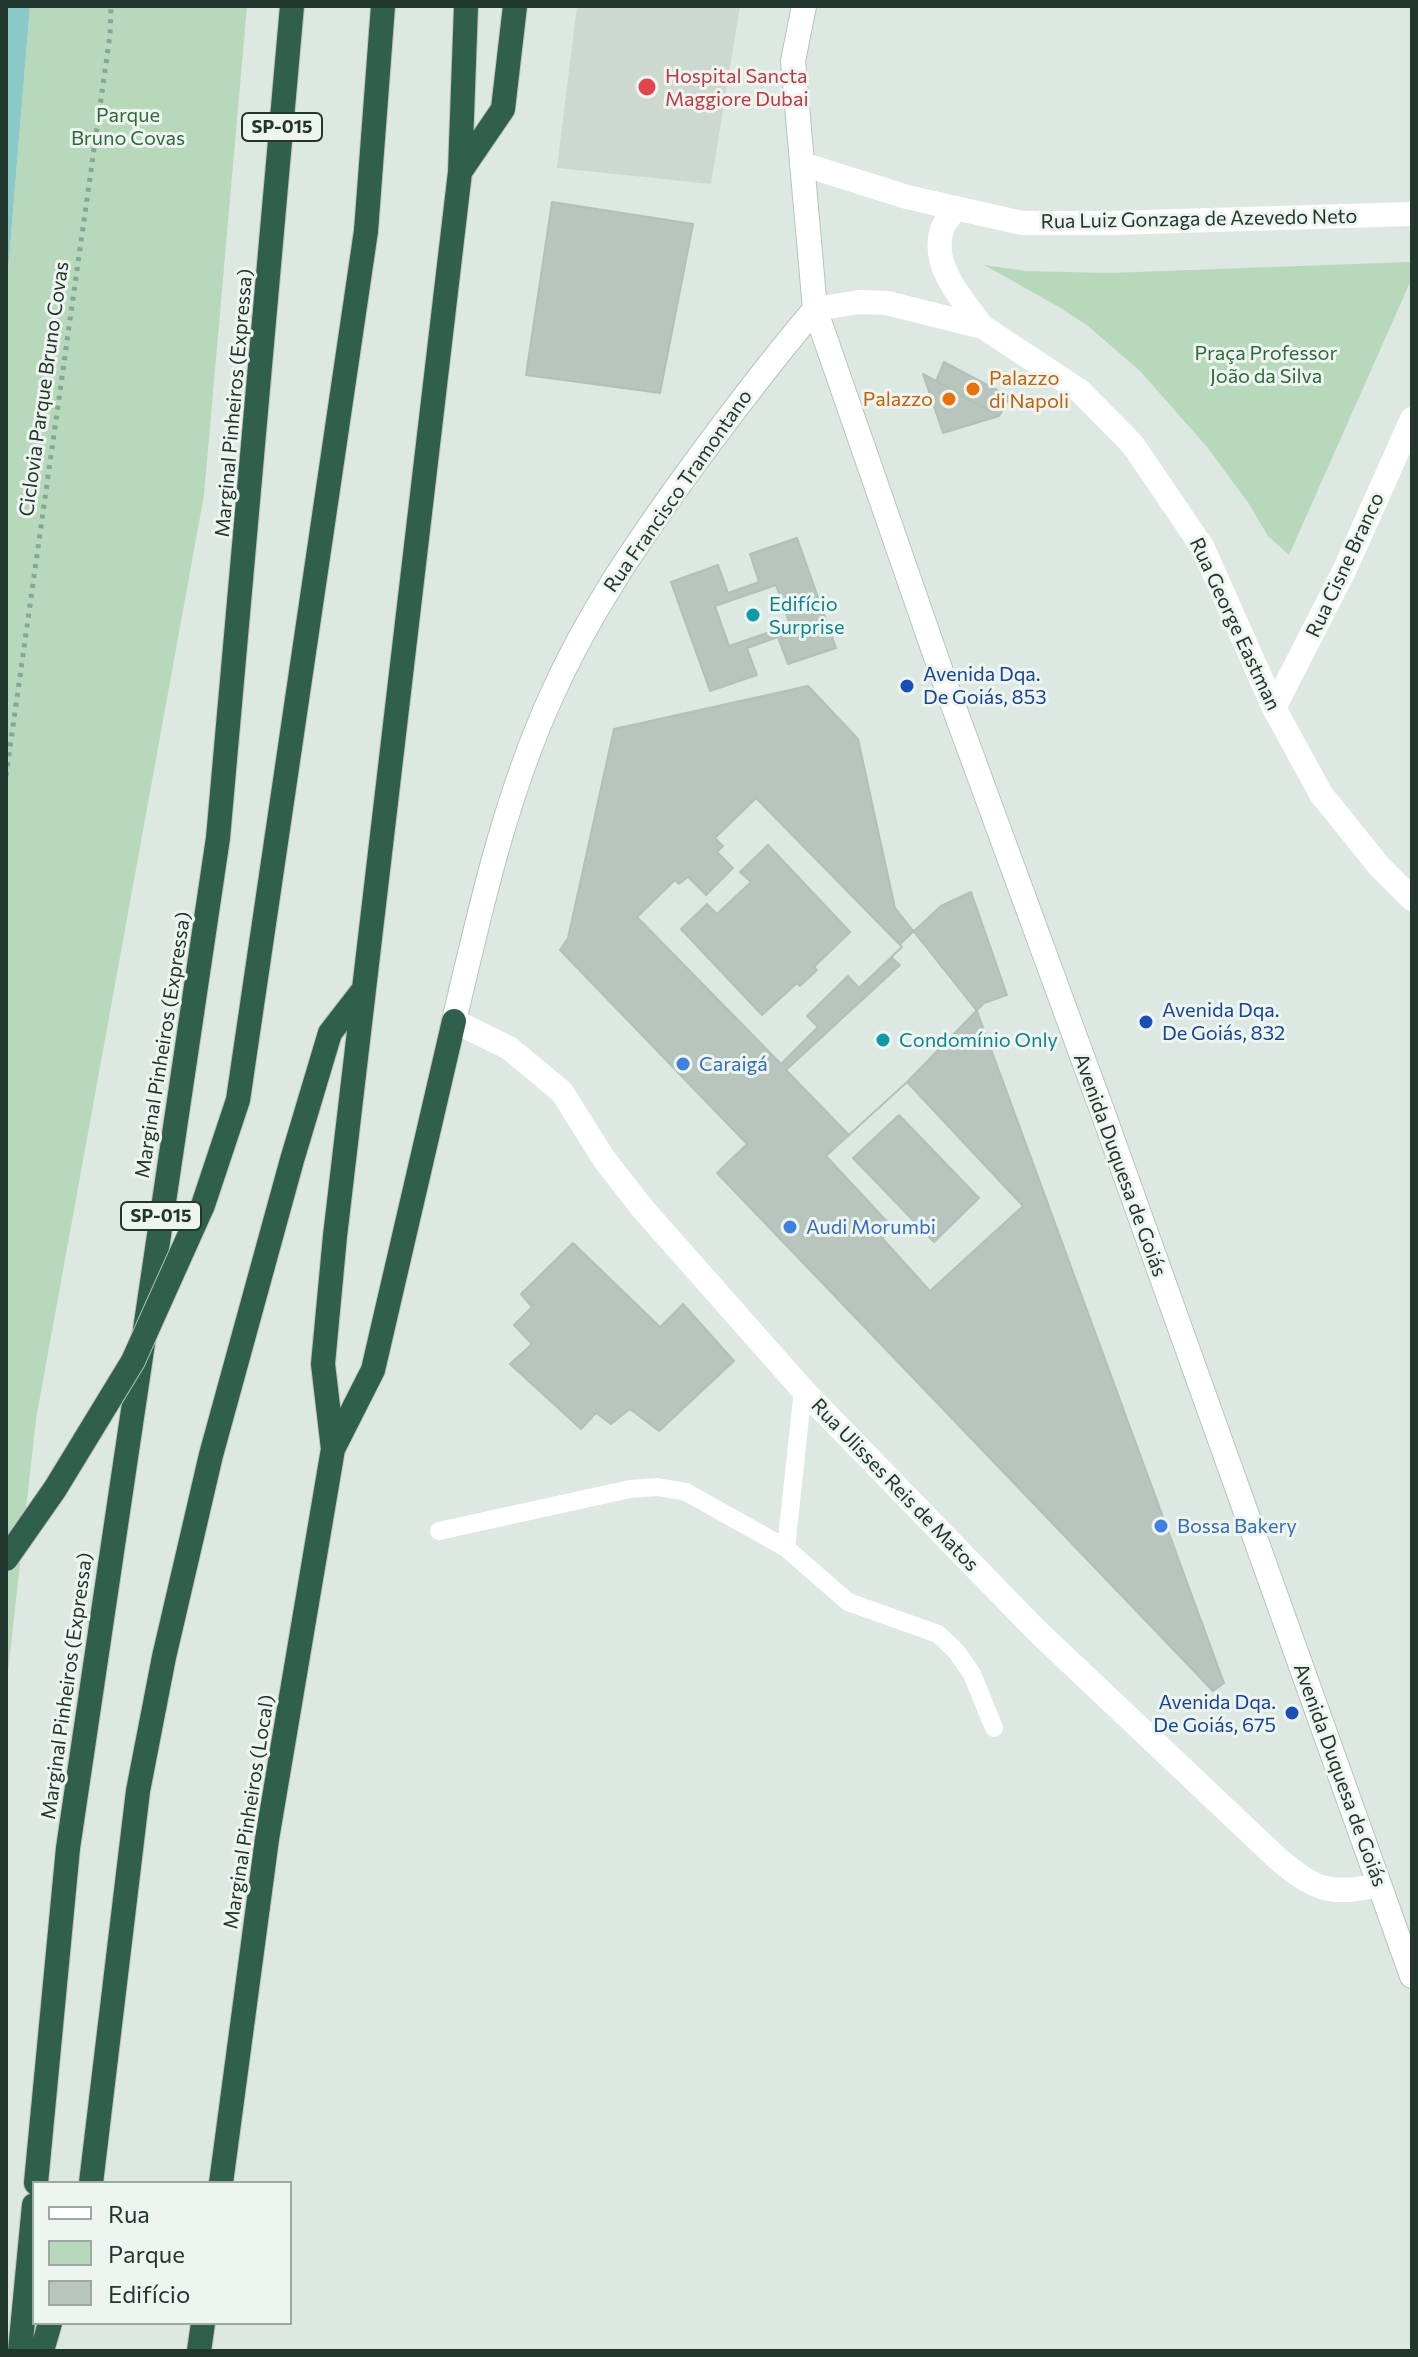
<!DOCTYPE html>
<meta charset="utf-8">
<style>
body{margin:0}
#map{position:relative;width:1418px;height:2357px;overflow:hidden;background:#dee8e2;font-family:Commissioner,sans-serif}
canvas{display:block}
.frame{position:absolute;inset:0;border:8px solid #21362c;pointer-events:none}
.legend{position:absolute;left:32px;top:2181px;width:260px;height:144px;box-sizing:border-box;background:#eef5f0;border:2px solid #9ca9a2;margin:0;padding:10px 14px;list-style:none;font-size:24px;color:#21362c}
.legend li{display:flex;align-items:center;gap:16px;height:40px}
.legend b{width:40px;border:2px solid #9ca9a2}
</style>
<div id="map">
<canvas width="1418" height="2357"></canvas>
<div class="frame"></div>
<ul class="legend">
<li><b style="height:10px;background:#fff"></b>Rua</li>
<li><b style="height:22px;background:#b8d8bb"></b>Parque</li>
<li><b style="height:22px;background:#b7c5bd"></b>Edifício</li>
</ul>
</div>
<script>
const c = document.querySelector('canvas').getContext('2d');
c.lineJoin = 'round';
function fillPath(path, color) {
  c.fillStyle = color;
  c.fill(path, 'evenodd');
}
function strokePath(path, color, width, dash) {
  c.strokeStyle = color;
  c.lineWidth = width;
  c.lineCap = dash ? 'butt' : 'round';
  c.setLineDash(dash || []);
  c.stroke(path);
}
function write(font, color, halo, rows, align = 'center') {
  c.font = font + ' Commissioner,sans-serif';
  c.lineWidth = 6;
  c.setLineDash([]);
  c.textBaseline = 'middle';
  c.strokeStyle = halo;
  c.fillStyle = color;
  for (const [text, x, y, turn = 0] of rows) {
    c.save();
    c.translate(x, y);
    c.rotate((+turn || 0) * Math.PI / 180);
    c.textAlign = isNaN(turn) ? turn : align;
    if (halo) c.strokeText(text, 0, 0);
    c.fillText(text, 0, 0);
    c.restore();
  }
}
fillPath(new Path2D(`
 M577,6H740L711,184L557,168Z`), '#ccd8d0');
fillPath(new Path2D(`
 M30,6H247L204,495L36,1419L6,1690V296Z
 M1408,262H1412V278L1289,555L1268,536L1249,504L1207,447L1140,371L1088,326L1059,307L984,265L1026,271L1109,273Z`), '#b8d8bb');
fillPath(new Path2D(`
 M6,6H30L6,296Z`), '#8ac9c7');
const building = new Path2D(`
 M552,202L693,224L660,393L526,375Z
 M944,362L1010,397L999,416L936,381Z
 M923,374L936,381L999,416L943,433Z
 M797,538L836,648L788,664L778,637L747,648L757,675L710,691L671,582L718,565L728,593L759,582L750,554Z
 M776,585L790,625L729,646L715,606Z
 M808,686L858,739L895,908L977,1011L1224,1683L1213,1691L717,1173L747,1144L560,950L568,938L614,729Z
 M756,798L902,947L859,988L848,976L807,1016L818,1027L781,1064L637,917L675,880L679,884L688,877L706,895L733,868L717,852L723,846L715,838Z
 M768,845L850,932L814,967L817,970L800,986L797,983L762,1015L681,929L707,904L717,914L751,882L740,872Z
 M971,892L1007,995L984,1003L907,1082L849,1135L786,1070L900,965L891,957L902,947L900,944L941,906Z
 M907,1082L1023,1206L930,1291L882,1238L893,1228L826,1156Z
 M899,1115L979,1198L934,1242L853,1158Z
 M573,1243L660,1327L683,1304L734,1361L659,1431L630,1409L611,1424L596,1413L581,1429L510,1364L532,1344L514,1325L532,1307L521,1294Z`);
fillPath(building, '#b7c5bd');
strokePath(building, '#b1c1b7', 2);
const secondary = new Path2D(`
 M804,6L793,61L815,309L945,683L1103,1113L1412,1976
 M454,1021C480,911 504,801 551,697C588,614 636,544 689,471C730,415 771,361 815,309`);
const highway = new Path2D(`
 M460,172L503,109L515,6
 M366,231L383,6
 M333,1449L373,1370L454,1021
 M36,2183L68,1848L218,838L292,6
 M91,2183L138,1791L164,1657L211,1455L292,1160L330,1033L364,989
 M221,2183L267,1839L333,1449L323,1364L335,1236L460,172L466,6
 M20,2351L34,2205
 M42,2351L50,2323
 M199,2351L203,2323`);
strokePath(secondary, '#b2c7bb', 26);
strokePath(highway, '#bcc3c0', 26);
strokePath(new Path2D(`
 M6,776L110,35L111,6`), '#81a995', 5, [4, 6]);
strokePath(new Path2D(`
 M803,1390L786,1548L848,1602L938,1634L956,1651L972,1674L994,1728
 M439,1531L630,1489L658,1487L686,1492L786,1548`), '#fff', 18);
strokePath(new Path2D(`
 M802,164L907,197L1022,223H1112L1412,214
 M956,209C951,215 944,222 942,230C930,265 963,301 983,327
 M815,309L860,302L887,303L983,327L1080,391L1133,445L1203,548L1274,708L1321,794L1379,866L1412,899
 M1274,708L1345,569L1412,419
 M454,1021L509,1048L562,1092L604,1159L643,1209L803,1390L1036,1630L1277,1858C1315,1890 1329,1896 1379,1885`), '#fff', 24);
strokePath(secondary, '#fff', 24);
strokePath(highway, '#305f4d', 24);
const highwayBridge = new Path2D(`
 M6,1559L55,1489L133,1361L203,1205L238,1100L366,231`);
strokePath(highwayBridge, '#bcc3c0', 26, []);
strokePath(highwayBridge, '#305f4d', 24);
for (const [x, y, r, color] of [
 [647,87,10,"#e0444e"],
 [973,389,8,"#e8710a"],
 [949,399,8,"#e8710a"],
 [753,615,8,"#0f9aa8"],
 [907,686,8,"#1a4fb4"],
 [1146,1022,8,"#1a4fb4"],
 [883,1040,8,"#0f9aa8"],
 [683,1064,8,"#3f7fe0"],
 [790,1227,8,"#3f7fe0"],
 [1161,1526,8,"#3f7fe0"],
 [1292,1713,8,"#1a4fb4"]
]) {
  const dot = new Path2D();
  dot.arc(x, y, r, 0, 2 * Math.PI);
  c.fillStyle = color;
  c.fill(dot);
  strokePath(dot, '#eef5f0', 3);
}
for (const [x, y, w] of [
 [282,127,80],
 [161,1216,80]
]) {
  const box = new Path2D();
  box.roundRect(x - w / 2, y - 14, w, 28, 6);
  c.fillStyle = '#eef5f0';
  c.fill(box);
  strokePath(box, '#21362c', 2);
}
write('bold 18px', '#21362c', null, [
 ["SP-015",282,127],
 ["SP-015",161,1216]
]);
write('20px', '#be3a42', '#eef5f0', [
 ["Hospital Sancta",665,76],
 ["Maggiore Dubai",665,99]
], 'left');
write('20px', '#2f693b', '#eef5f0', [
 ["Parque",128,115],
 ["Bruno Covas",128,138],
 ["Praça Professor",1266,353],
 ["João da Silva",1266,376]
]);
write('20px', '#21362c', '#eef5f0', [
 ["Rua Luiz Gonzaga de Azevedo Neto",1199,219,-1],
 ["Ciclovia Parque Bruno Covas",44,389,-82],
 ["Marginal Pinheiros (Expressa)",234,403,-85],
 ["Rua Francisco Tramontano",678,491,-55],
 ["Rua Cisne Branco",1345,565,-65],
 ["Rua George Eastman",1235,624,65],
 ["Marginal Pinheiros (Expressa)",163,1045,-81],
 ["Avenida Duquesa de Goiás",1120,1165,70],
 ["Rua Ulisses Reis de Matos",895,1485,46],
 ["Marginal Pinheiros (Expressa)",67,1686,-82],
 ["Avenida Duquesa de Goiás",1340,1775,70],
 ["Marginal Pinheiros (Local)",249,1812,-81]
]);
write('20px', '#c56008', '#eef5f0', [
 ["Palazzo",989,378],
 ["di Napoli",989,401],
 ["Palazzo",933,399,"right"]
], 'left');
write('20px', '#0d838f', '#eef5f0', [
 ["Edifício",769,604],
 ["Surprise",769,627],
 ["Condomínio Only",899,1040]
], 'left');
write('20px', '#164399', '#eef5f0', [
 ["Avenida Dqa.",923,674],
 ["De Goiás, 853",923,697],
 ["Avenida Dqa.",1162,1010],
 ["De Goiás, 832",1162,1033],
 ["Avenida Dqa.",1276,1702,"right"],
 ["De Goiás, 675",1276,1725,"right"]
], 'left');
write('20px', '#366cbe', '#eef5f0', [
 ["Caraigá",699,1064],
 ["Audi Morumbi",806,1227],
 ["Bossa Bakery",1177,1526]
], 'left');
</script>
